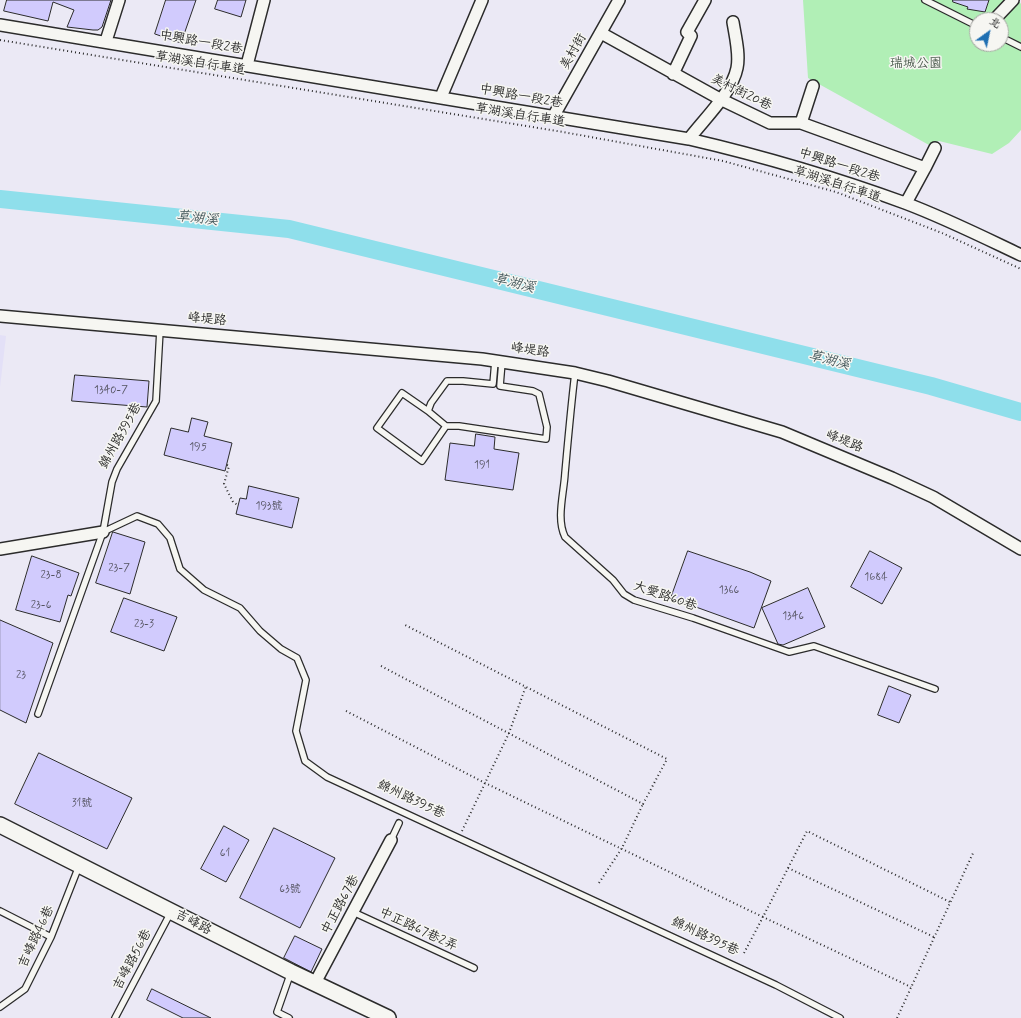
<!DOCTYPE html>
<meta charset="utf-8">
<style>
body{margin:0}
#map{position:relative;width:1021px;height:1018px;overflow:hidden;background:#ebe9f5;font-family:Mynerve,"LXGW WenKai TC",sans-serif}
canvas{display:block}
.north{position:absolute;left:969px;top:12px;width:40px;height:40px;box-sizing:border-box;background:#f6f6f2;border:1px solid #a5a5a2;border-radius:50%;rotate:33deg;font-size:11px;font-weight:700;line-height:16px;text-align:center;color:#2b2b2b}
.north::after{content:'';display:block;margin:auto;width:14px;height:18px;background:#1f6fb2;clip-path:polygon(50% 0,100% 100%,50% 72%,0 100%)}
</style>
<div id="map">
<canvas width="1021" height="1018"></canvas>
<div class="north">北</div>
</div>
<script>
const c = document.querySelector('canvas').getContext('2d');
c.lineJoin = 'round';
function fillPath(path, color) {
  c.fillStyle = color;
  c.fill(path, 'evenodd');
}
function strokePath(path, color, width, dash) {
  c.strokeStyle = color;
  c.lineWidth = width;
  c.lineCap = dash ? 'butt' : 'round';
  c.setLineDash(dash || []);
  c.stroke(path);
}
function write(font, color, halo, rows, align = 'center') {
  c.font = font + ' Mynerve,"LXGW WenKai TC",sans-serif';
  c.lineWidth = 3;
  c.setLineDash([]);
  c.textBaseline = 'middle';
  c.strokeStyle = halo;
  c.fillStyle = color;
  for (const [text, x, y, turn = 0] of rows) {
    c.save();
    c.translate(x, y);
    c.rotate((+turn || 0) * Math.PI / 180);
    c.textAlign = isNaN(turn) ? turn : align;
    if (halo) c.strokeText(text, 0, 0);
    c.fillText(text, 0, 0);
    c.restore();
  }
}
fillPath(new Path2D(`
 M0,335L6,336L0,387Z`), '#e3e0f7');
fillPath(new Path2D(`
 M803,0H1018L1021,4V130L1009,143L992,154L939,141L929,145L808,78ZM977,20H1001V44H977Z`), '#b1efb6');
strokePath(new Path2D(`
 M0,199L289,229L931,386L1021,412`), '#8fdfeb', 18);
const building = new Path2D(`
 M7,0H111L102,27L98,30H93L67,27L74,10L53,2L48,21L4,11Z
 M166,0H196L181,43L155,34Z
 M218,0H246L241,17L215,9Z
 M953,0H989L985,12L967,9L968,7L953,2Z
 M75,375L149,381L147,407L72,401Z
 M192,418L208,422L204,436L232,443L225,471L164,455L171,428L188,432Z
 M476,434L495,437L494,449L519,453L513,490L445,480L450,443L474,446Z
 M249,486L299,498L292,528L236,514L240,498L246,499Z
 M113,532L145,542L130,594L96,583Z
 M688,551L750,572L771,581L754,628L671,598Z
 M870,551L902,568L882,604L851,587Z
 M32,556L79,573L71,596L68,595L60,622L16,610Z
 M808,588L825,627L783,645L778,644L762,608Z
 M124,598L177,617L164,651L111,632Z
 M0,620L53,643L26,723L0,710Z
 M889,686L911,695L899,723L878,715Z
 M39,753L132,798L107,849L15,804Z
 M224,826L249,840L226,882L201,869Z
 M274,828L335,858L300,928L240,898Z
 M295,936L322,949L311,972L284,958Z
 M152,989L211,1018H183L147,1000Z`);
fillPath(building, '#d1cbfd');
strokePath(building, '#2b2b2b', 1);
const lane = new Path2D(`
 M925,0L977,26
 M1001,37L1021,47
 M495,361L493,384L463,381H447L431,403L428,411L446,426H459L546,439L547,427L539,394L533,391L500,386L502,362
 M575,373C571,406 568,440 565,473C564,493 556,519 565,537L613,580L624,594L634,600L693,618L789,652L814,646L935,689
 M428,411L402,393L377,428L422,461L446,426
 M103,532L112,482L117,469L156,401L160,330
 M38,714L103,532L137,516L158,524L170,538L180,569L204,590L240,608L260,631L281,649L297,658L306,680L296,731L305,761L327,777L776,985L840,1018
 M391,840L399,823
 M0,911L51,937
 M353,912L474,968
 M0,1007L25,989L51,937L79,866
 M115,1018L171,912
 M289,1018L277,1012L291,972`);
const street = new Path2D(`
 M994,20L1013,0
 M0,25L689,139C762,156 834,177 905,203C945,218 983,237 1021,255
 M601,33L720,99L770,123H801L925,168L935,148
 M106,41L119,0
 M247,65L264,0
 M673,74L691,36L687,32L705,0
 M441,97L482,0
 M553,117L619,0
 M801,123L813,86
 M689,139C704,119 732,93 737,68C740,54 735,35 733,22
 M906,203L925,168
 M0,316L482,359L575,373L608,381L782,432L892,478L933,497L1021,549
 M0,549L103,532
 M315,983L391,840`);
const secondary = new Path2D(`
 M0,825L291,972L388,1018`);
strokePath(lane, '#2b2b2b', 8);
strokePath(street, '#2b2b2b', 14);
strokePath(secondary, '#2b2b2b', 18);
strokePath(new Path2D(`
 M0,40L563,132L723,161L836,192L942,233L1021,269
 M227,465L229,466L224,484L233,502L238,505
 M381,666L643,804L667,759L405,625
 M346,711L485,783L763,917L807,831L950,902
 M462,831L509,733L526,686
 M788,868L934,937
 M599,883L622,848L643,804
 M744,953L763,917L911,987
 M897,1018L974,851`), '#2b2b2b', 2, [1, 3]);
strokePath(lane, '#f6f6f2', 5.5);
strokePath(street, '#f6f6f2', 11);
strokePath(secondary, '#f6f6f2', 15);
write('11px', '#545360', null, [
 ["1340-7",111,391],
 ["195",198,448],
 ["191",482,466],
 ["193號",269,507],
 ["23-7",119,569],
 ["23-8",51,576],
 ["1684",876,578],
 ["1366",729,591],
 ["23-6",41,606],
 ["1346",793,617],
 ["23-3",144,625],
 ["23",21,676],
 ["31號",82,804],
 ["61",225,854],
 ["63號",290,890]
]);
write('13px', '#2b2b2b', '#f6f6f2', [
 ["中興路一段2巷",201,43,10],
 ["美村街",574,52,-60],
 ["草湖溪自行車道",200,64,9],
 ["美村街20巷",741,93,26],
 ["中興路一段2巷",521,97,10],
 ["草湖溪自行車道",520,116,9],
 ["中興路一段2巷",839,166,18],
 ["草湖溪自行車道",837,185,18],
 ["峰堤路",207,320,5],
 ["峰堤路",530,351,8],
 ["錦州路395巷",121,436,-61],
 ["峰堤路",844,442,22],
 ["大愛路60巷",665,597,19],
 ["錦州路395巷",411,800,25],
 ["中正路67巷",341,905,-62],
 ["吉峰路",193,923,27],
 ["中正路67巷2弄",418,930,25],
 ["吉峰路46巷",37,937,-65],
 ["錦州路395巷",705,937,25],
 ["吉峰路56巷",133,960,-62]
]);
write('13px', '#4c5c4e', '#f6f6f2', [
 ["瑞城公園",916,64]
]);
write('italic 14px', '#44585b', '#f6f6f2', [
 ["草湖溪",197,219,6],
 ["草湖溪",514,284,14],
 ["草湖溪",829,361,14]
]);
</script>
